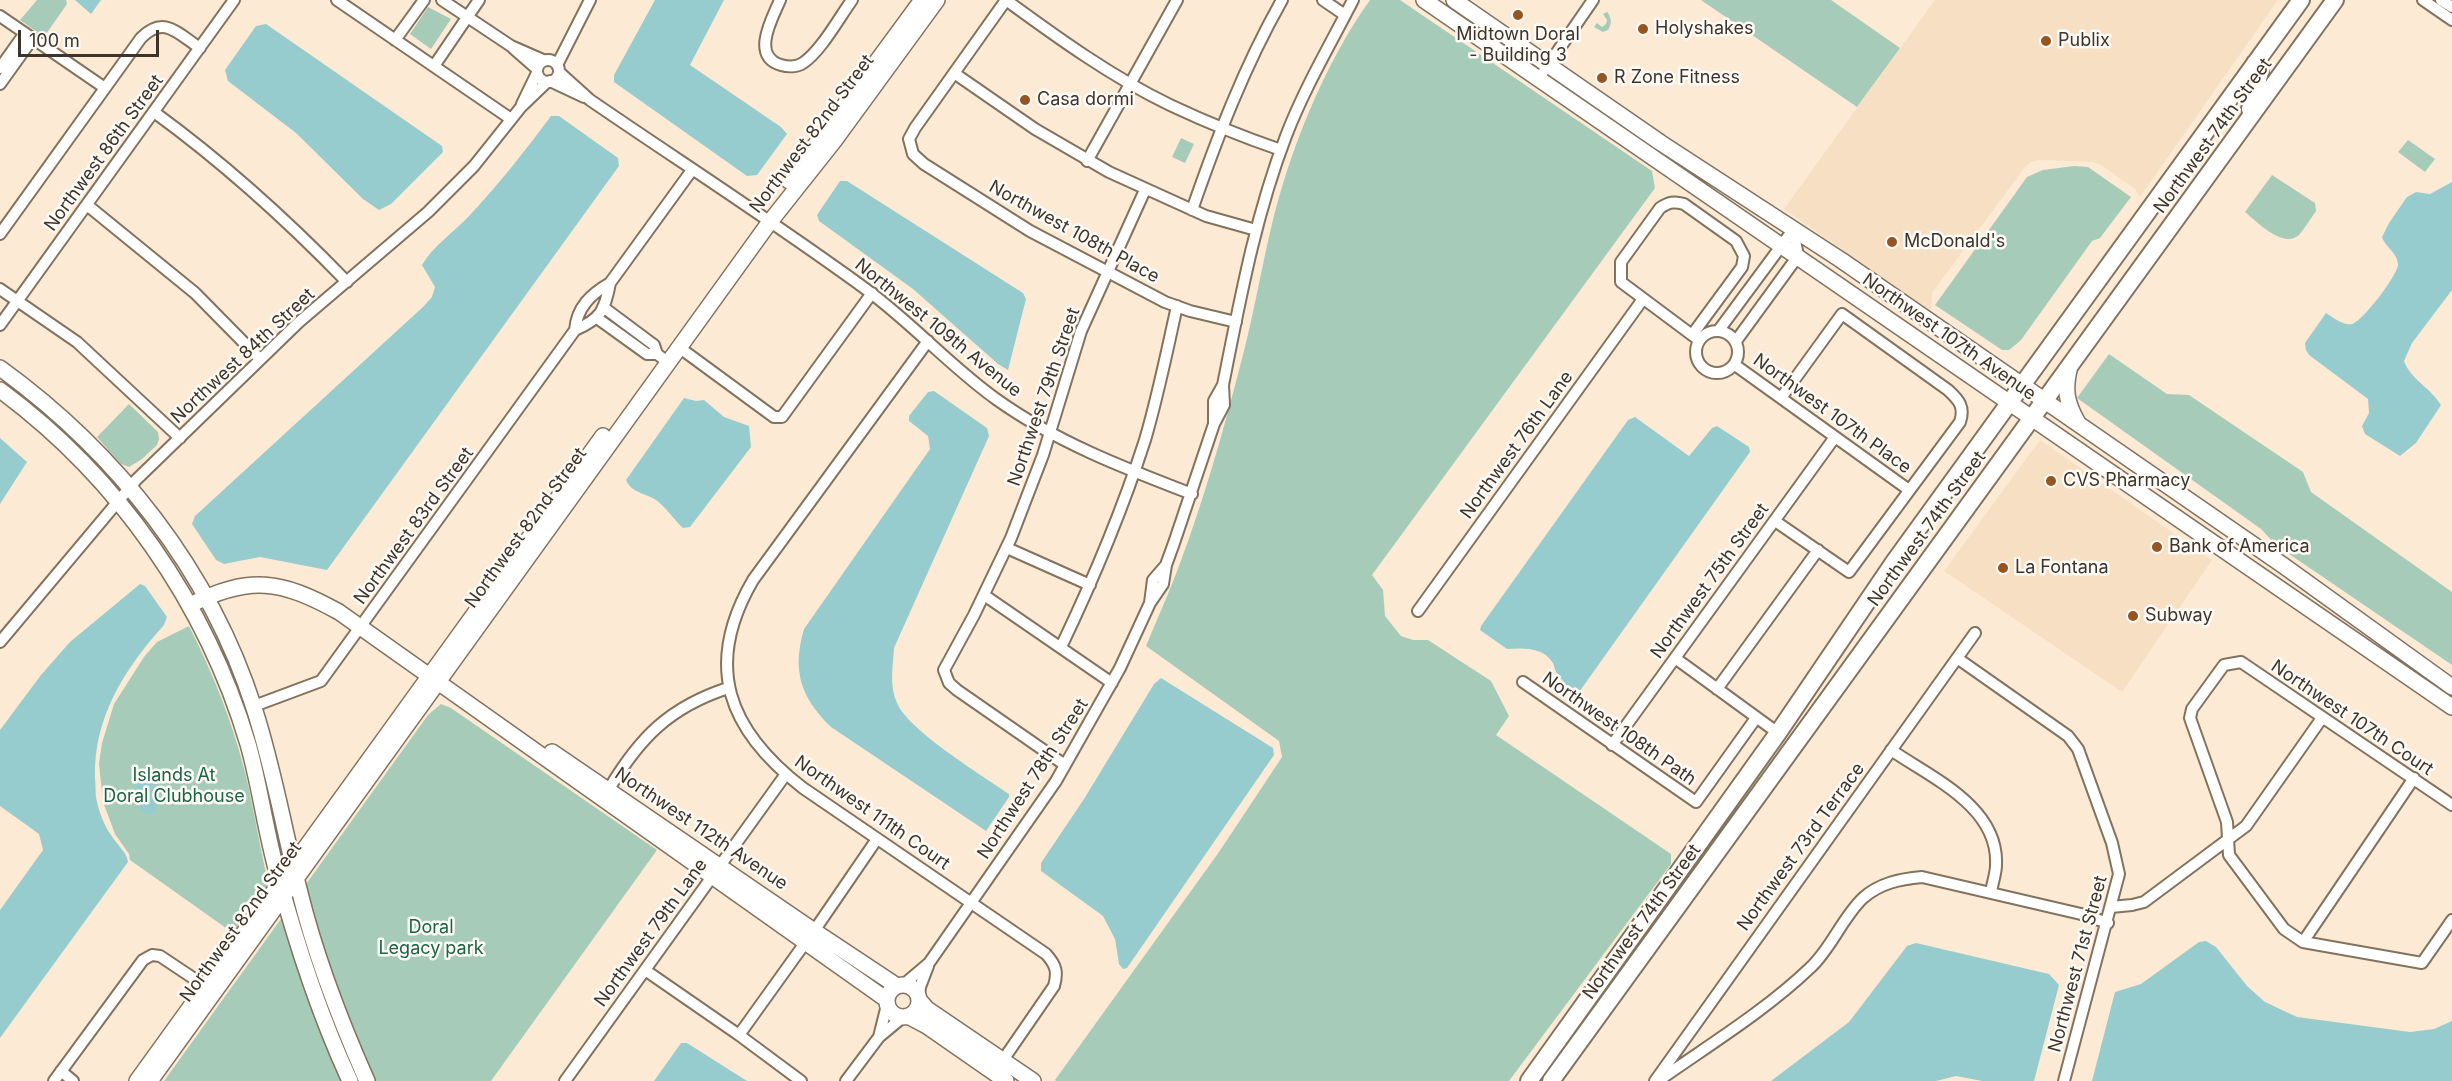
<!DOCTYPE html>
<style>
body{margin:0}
#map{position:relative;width:2452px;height:1081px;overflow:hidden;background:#fdead4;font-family:Inter,sans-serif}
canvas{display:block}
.scale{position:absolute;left:18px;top:30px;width:141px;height:27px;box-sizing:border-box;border:3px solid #3d352c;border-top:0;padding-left:8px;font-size:18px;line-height:21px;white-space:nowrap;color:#3d352c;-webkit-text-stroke:4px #fefaf5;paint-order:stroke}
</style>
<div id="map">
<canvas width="2452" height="1081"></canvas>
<div class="scale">100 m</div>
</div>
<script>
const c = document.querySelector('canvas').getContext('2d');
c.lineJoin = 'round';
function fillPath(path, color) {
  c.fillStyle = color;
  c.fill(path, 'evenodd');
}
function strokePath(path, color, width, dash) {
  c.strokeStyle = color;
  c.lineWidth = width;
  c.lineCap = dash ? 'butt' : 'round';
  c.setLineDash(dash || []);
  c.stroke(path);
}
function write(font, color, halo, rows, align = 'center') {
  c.font = font + ' Inter,sans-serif';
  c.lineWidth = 5;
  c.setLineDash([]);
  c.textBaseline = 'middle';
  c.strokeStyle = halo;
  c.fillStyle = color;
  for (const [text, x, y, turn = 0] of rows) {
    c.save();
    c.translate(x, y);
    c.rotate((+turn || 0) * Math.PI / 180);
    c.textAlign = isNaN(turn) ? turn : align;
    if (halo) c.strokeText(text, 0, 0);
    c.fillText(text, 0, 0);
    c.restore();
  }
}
fillPath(new Path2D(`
 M1935,0H2278L2140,197L2135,189L2101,165L2093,162L2038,160L2031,162L2025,167L1932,293L1931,311L1784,209Z
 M2040,440L2212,560L2122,692L1944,571Z`), '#f7dfc3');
fillPath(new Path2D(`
 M37,0H66L67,4L44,37L20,20Z
 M1370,0H1400L1652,171L1655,188L1372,575L1383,590L1385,616L1401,636L1413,640H1428L1491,681L1509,716L1496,735L1671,854V864L1509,1081H1056L1055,1080L1219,852L1282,757L1279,741L1146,646C1157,619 1169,593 1179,566C1203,502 1222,436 1239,370C1252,323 1260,275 1271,228C1289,152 1324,64 1370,0Z
 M1701,0H1831L1900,48L1857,107Z
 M428,7L451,19L431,49L410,34Z
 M1606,10C1611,17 1613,22 1608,30L1603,32L1594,27L1597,23L1602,27L1606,24L1607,20L1603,14L1607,12Z
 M1181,138L1194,144L1185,163L1172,157Z
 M2408,140L2435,159L2425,172L2398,152Z
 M2074,166L2088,167L2131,197L2100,238L2092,241L2021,340L2009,350H2002L1935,305L2027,177L2043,170Z
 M2272,175L2315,203L2316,211C2311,218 2305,228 2299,235C2283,249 2257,222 2245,212Z
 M2109,354L2167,394L2189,395L2303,472L2311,492L2452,592V665L2276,545L2261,529L2077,398Z
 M129,404L158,432L159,439L157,445L142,459L129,467L121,464L97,437Z
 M189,626C213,673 232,721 245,772C254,808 259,845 268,881V885L233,933L130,860L129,854L115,834L103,802L99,764L102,743L114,704L144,657L157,642Z
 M441,704L451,708L657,850L491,1081H164L428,715Z`), '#a6ccb9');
fillPath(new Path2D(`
 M75,0H101L91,14Z
 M655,0H724L690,65L781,127L787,134L757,175L747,176L614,82V75Z
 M266,24L442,146L443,152L391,204L379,210L363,199L296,133L228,81L225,70L256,26Z
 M551,116H559L618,158L619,166L327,570L260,557L224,564L216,560L192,524L195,516L424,306L432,297L435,287L422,265C433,246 454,232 469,216C499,184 525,151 551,116Z
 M840,181H847L1023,293L1026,299L1008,370L998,364L913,289L819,221L817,215Z
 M2452,182V290L2412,343L2404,361C2411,380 2431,388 2441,405L2416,443L2400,456L2365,434L2362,426L2369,413L2368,399L2309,355L2306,350L2305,343L2326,313C2333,317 2343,326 2352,324C2362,322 2397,276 2398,265C2398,253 2385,247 2382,237L2389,223L2407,197L2416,192L2430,194Z
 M934,391L987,428L989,436L894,648C893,666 889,686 897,703C908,730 983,776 1009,794V797L986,831L831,727C800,697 792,670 804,629L930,449L928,436L909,421V416L928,392Z
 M684,398L696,401L704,400L724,417L749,426L751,447L690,527L683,528C674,520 666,507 656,500C646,493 631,493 626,480Z
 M1635,417L1689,456L1712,428L1717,426L1749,447L1750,452L1577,695L1567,689C1565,681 1560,679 1556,672C1555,669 1554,666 1553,663C1543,647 1524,648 1507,649L1480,630L1481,626L1628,420Z
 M0,438L27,462L0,504Z
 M140,584L145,586L167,617L164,625C125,668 93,718 95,779C96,786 95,795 97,802C99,812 105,827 111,835C116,844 127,852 128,862L0,1038V910L43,850L39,834L0,806V730L41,675L70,642Z
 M1161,678L1273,748L1274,755L1127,968L1123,969L1119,964L1115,939L1103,916L1041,871V863L1084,799L1154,684Z
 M142,776L151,780L157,808L152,815L141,812L134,785Z
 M2206,941L2216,947L2247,986L2265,1002L2297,1017L2410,1032L2434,1029L2452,1021V1081H2092L2115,992L2141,984L2199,942Z
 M1916,943L2049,974L2059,985L2034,1081H1982L1956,1076L1936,1081H1771L1849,1022L1907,946Z
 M681,1043H687L747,1081H654Z`), '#97ccce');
const street = new Path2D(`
 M337,0L511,119
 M442,0L511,46L543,60
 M780,0C773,17 750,56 781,65C788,67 797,67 803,63C821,51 839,18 852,0
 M1006,0L915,128L909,139L913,154L924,164L1030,231L1165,302L1190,311L1236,322
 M1006,0C1058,38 1112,77 1170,105C1206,122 1243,137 1281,150
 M1323,0L1345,15
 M2423,0L2452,20
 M2441,0L2452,7
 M0,16L105,88
 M395,40L424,0
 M513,48L537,69
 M537 71a11 11 0 1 1 22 0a11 11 0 1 1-22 0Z
 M557,65L590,0
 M434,66L479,0
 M0,68L25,33
 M1544,71L1593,0
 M559,72L590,100C682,163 777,224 867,290C913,324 950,366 996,399C1056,442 1124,468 1192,494
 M954,73L1035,129L1109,172L1206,216L1256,230
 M550,81L584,97
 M0,84L33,38
 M522,104L537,73
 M154,112C224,163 287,220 347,282
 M1087,161L1177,0
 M87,205L195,293L260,359
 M1192,210C1217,138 1244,67 1282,0
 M0,234L141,38C164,15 177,33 200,48
 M0,289L77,342L180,438
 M603,307L654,345L657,354L669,363
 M597,318L647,354H657
 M0,325L234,0
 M575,330C601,319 605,310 610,283
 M1719,330L1793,230
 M1696 352a21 21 0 1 1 42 0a21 21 0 1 1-42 0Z
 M1692,335L1742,267L1744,256L1736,241L1684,204C1674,201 1669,202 1660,208L1621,262V282L1692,335L1699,340
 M928,341L753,580C703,666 728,730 803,788L1046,954C1056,965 1058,972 1054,986L1003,1060
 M1736,341L1798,256L1793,230
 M680,348L774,417H782L872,293
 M1735,365L1909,490
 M1214,424V401L1223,385
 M1775,521L1849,572L1960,422C1965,407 1959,400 1948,390L1842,314L1781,398
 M1007,548L1090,585
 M984,595L1112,683
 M1150,603L1163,584L1166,565
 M1418,611L1643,299
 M0,642L136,480L299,322L428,212L474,166L521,107L547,82
 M1061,647C1093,580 1122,511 1145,440C1158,396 1167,351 1177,306
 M1675,658L1778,733
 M1957,658L2068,736L2078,749L2112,843L2119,874L2064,1081
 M1523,682L1696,802L1756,718
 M1717,689L1818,550
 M254,706L321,681L575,330C577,307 591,294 610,283L692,170
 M1612,745L1835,437
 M1891,750C1932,778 1999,807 1996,865C1996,874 1992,884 1991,893
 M1065,765L957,690L949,683L944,670L974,615L1011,538L1043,455L1081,331L1145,190
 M609,789C640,737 670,707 728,688
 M2452,805L2241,662L2224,665L2192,709L2190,718L2227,822L2229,855L2284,929L2303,942L2422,963L2452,920
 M2111,907L2132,905L2144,902L2246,826L2322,718
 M814,931L877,839
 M2303,942L2414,778
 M645,970L739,1035L801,1081
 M903,985L929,963L1056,781L1120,668L1150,603L1153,580L1166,565L1174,543L1214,424L1224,405L1223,385C1240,300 1255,217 1286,136C1304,89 1330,45 1353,0
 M919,997L920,987L928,966
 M739,1035L805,943
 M879,1037L887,1005
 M61,1071L73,1081
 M54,1081L143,960L152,955L160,956L205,986
 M565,1081L786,774
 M846,1081L879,1037L903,1017
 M1655,1081L1975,633
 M1658,1081C1709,1045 1765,1011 1810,968C1831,949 1842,918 1863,898C1880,883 1900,879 1922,877L2081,914L2108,923`);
const secondary = new Path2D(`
 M1424,0L2452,707
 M1454,0L1661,143L1841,260L2284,566L2452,687
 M789,181L922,0
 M2070,366C2064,389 2066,402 2078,423
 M0,368C116,452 210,570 254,708C274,769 284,831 300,893C316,958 340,1020 367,1081
 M0,390C118,477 206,603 248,744C260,786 265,829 277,872C296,943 319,1014 350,1081
 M190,605C250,575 281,580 339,612L887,1000
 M552,752L814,931L897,986
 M887 1001a16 16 0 1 1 32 0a16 16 0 1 1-32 0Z
 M920,1001L927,1009L1033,1081
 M908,1016L927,1026L1006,1081
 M137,1081L603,436
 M150,1081L769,223L834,141L937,0`);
const primary = new Path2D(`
 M2250,109L2260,72L2255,63
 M1529,1081L1778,733L1894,562L2301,0
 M1551,1081L2335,0`);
strokePath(street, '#82725e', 14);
strokePath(secondary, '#82725e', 18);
strokePath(primary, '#82725e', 20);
strokePath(street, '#fff', 10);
strokePath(secondary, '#fff', 15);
strokePath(primary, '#fff', 16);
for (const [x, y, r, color] of [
 [1518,15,6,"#955420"],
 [1643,29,6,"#955420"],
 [2046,41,6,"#955420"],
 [1602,78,6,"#955420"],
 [1025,100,6,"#955420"],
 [1892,242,6,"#955420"],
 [2051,481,6,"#955420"],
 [2157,547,6,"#955420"],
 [2003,568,6,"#955420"],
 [2133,616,6,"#955420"]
]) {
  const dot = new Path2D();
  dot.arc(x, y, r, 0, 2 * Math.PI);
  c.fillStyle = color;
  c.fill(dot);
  strokePath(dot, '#fefaf5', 2);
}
write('18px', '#3d352c', '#fefaf5', [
 ["Holyshakes",1655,29],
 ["Midtown Doral",1518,35,"center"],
 ["- Building 3",1518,56,"center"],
 ["Publix",2058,41],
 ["R Zone Fitness",1614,78],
 ["Casa dormi",1037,100],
 ["McDonald's",1904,242],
 ["CVS Pharmacy",2063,481],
 ["Bank of America",2169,547],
 ["La Fontana",2015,568],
 ["Subway",2145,616]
], 'left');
write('18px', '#3d352c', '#fefaf5', [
 ["Northwest 82nd Street",812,134,-53],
 ["Northwest 74th Street",2213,136,-54],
 ["Northwest 86th Street",104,153,-54],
 ["Northwest 108th Place",1074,232,29],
 ["Northwest 109th Avenue",938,328,39],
 ["Northwest 107th Avenue",1949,337,35],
 ["Northwest 84th Street",243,356,-43],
 ["Northwest 79th Street",1044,397,-71],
 ["Northwest 107th Place",1832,414,36],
 ["Northwest 76th Lane",1517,445,-54],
 ["Northwest 83rd Street",414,526,-54],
 ["Northwest 82nd Street",526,528,-54],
 ["Northwest 74th Street",1927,529,-54],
 ["Northwest 75th Street",1710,581,-54],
 ["Northwest 107th Court",2352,718,34],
 ["Northwest 108th Path",1619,729,35],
 ["Northwest 78th Street",1033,779,-57],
 ["Northwest 111th Court",872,813,35],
 ["Northwest 112th Avenue",701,829,34],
 ["Northwest 73rd Terrace",1801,847,-54],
 ["Northwest 82nd Street",241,922,-54],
 ["Northwest 74th Street",1642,922,-54],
 ["Northwest 79th Lane",651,933,-54],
 ["Northwest 71st Street",2078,964,-75]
]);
write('18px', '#1a6347', '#fefaf5', [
 ["Islands At",174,776],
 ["Doral Clubhouse",174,797],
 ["Doral",431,928],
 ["Legacy park",431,949]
]);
</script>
